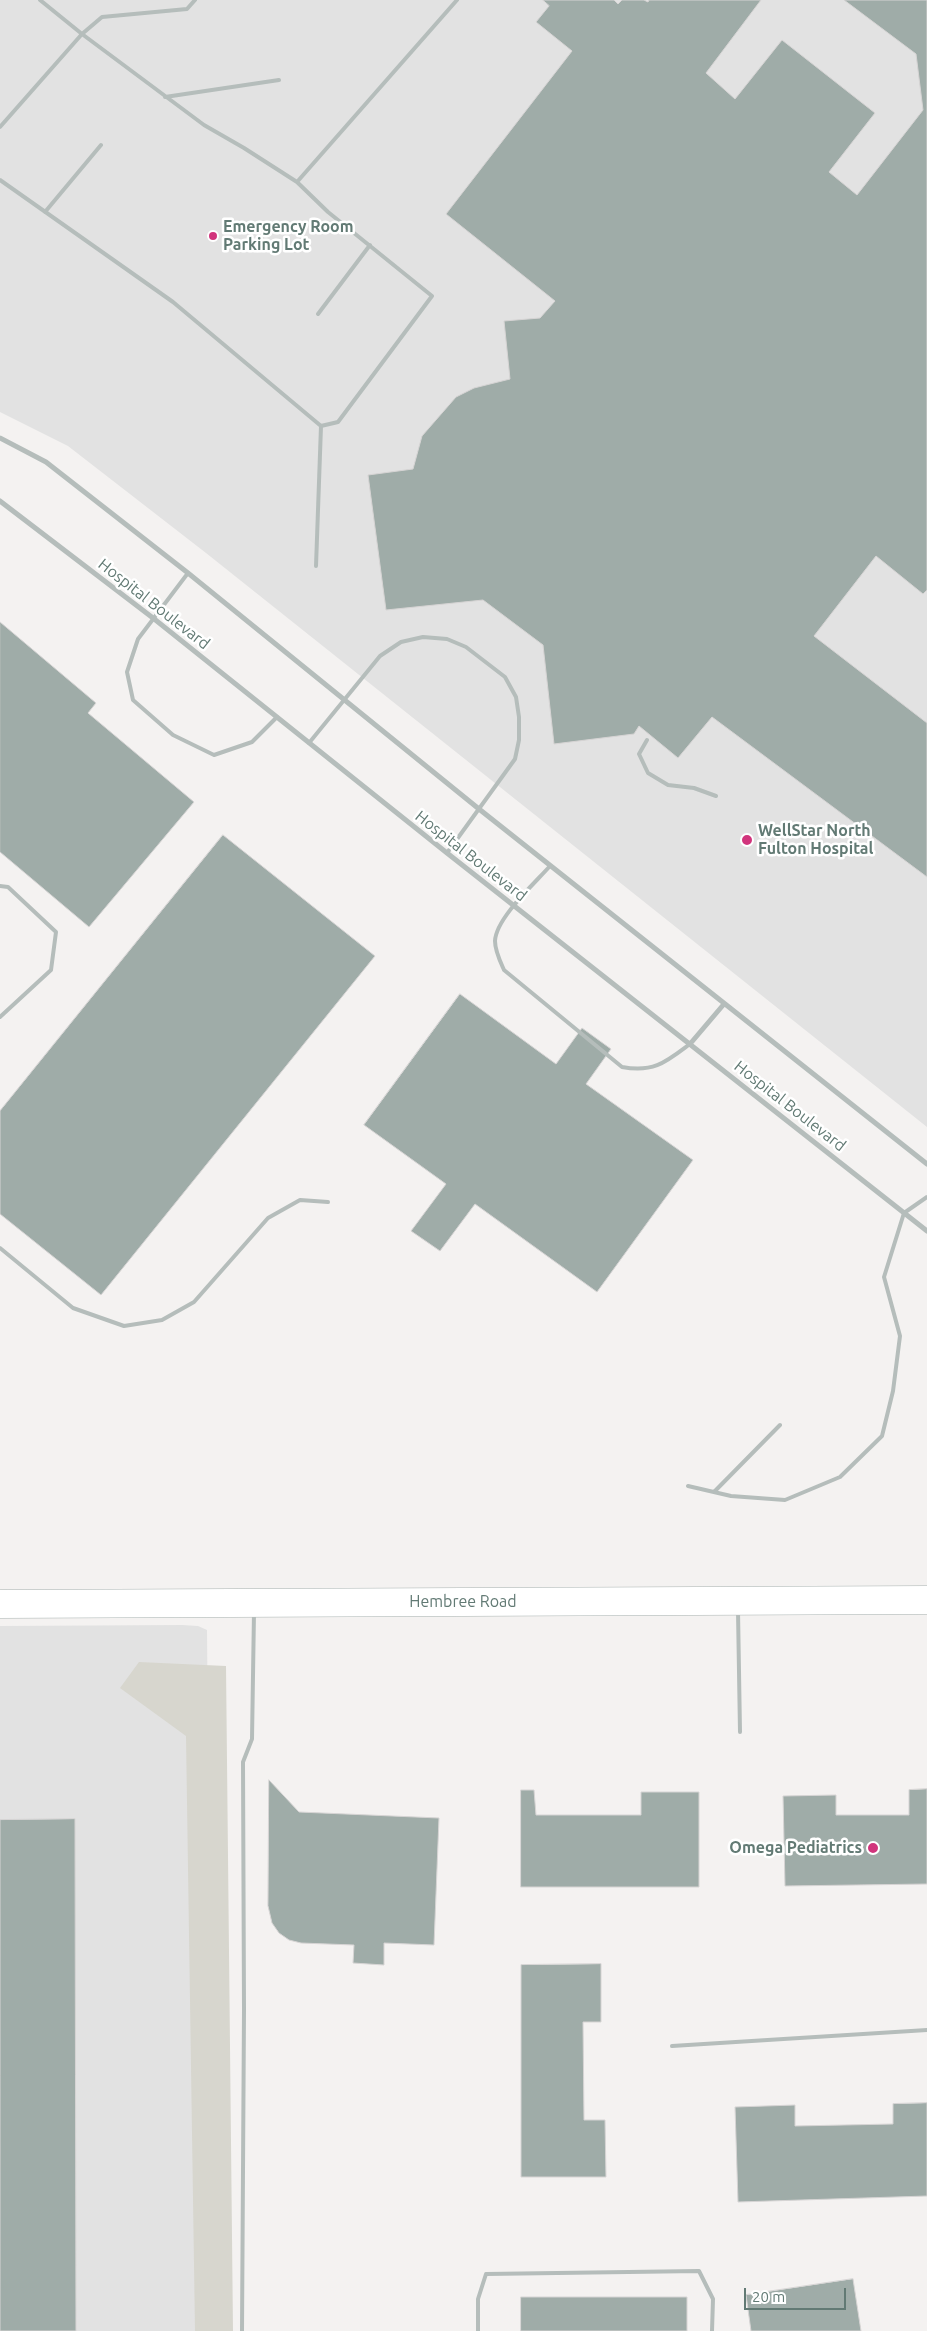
<!DOCTYPE html>
<style>
body{margin:0}
#map{position:relative;width:927px;height:2331px;overflow:hidden;background:#f4f2f1;font-family:Ubuntu,sans-serif}
canvas{display:block}
.scale{position:absolute;left:744px;top:2288px;width:102px;height:22px;box-sizing:border-box;border:2px solid #627a74;border-top:0;padding-left:6px;font-size:15px;line-height:18px;white-space:nowrap;color:#627a74;-webkit-text-stroke:4px #fff;paint-order:stroke}
</style>
<div id="map">
<canvas width="927" height="2331"></canvas>
<div class="scale">20 m</div>
</div>
<script>
const c = document.querySelector('canvas').getContext('2d');
c.lineJoin = 'round';
function fillPath(path, color) {
  c.fillStyle = color;
  c.fill(path, 'evenodd');
}
function strokePath(path, color, width, dash) {
  c.strokeStyle = color;
  c.lineWidth = width;
  c.lineCap = dash ? 'butt' : 'round';
  c.setLineDash(dash || []);
  c.stroke(path);
}
function write(font, color, halo, rows, align = 'center') {
  c.font = font + ' Ubuntu,sans-serif';
  c.lineWidth = 5;
  c.setLineDash([]);
  c.textBaseline = 'middle';
  c.strokeStyle = halo;
  c.fillStyle = color;
  for (const [text, x, y, turn = 0] of rows) {
    c.save();
    c.translate(x, y);
    c.rotate((+turn || 0) * Math.PI / 180);
    c.textAlign = isNaN(turn) ? turn : align;
    if (halo) c.strokeText(text, 0, 0);
    c.fillText(text, 0, 0);
    c.restore();
  }
}
fillPath(new Path2D(`
 M0,0H927V1127L206,553L68,446L0,412Z
 M182,1625L198,1626L207,1630L213,2331H0V1626Z`), '#e2e2e2');
fillPath(new Path2D(`
 M139,1662L226,1666L233,2331H195L186,1736L120,1688Z`), '#d7d6ce');
const building = new Path2D(`
 M543,0H614L618,4L622,0H644L648,2L649,0H761L706,73L735,99L782,40L875,113L829,172L857,195L923,110L916,54L844,0H927V590L923,594L876,556L814,636L927,723V877L712,717L678,758L639,726L634,734L554,744L543,645L483,600L386,610L368,475L413,469L422,436L456,397L474,388L510,379L504,321L540,318L555,301L446,214L572,51L536,22L549,6Z
 M0,622L96,703L88,713L194,802L89,927L0,852Z
 M223,835L375,956L101,1295L0,1214V1111Z
 M460,994L556,1064L582,1028L611,1049L586,1084L693,1160L597,1292L475,1204L440,1251L411,1231L446,1184L364,1125Z
 M269,1780L299,1812L439,1818L434,1945L384,1943V1965L353,1963L354,1945L301,1943L289,1940L279,1933L272,1923L268,1906Z
 M927,1789V1884L785,1886L783,1796L836,1795V1815H909V1790Z
 M521,1790H534L536,1815H641V1792H699V1887H521Z
 M75,1819L76,2331H0V1820Z
 M601,1964V2022H583L584,2120H605L606,2177H521V1965Z
 M927,2103V2196L738,2202L735,2107L795,2105V2126L893,2124V2104Z
 M853,2279L861,2331H751L746,2295Z
 M521,2297H687V2331H521Z`);
fillPath(building, '#9faca8');
strokePath(building, '#d6d4d4', 1);
const secondary = new Path2D(`
 M0,1604L927,1600`);
strokePath(secondary, '#a8b2b0', 29);
strokePath(new Path2D(`
 M165,97L279,80
 M0,127L82,34L102,17L187,9L195,0
 M0,180L173,302L321,426L338,422L432,296L328,212L297,182L244,148L204,125L82,34L40,0
 M297,182L457,0
 M45,212L101,145
 M318,314L370,245
 M316,566L321,426
 M188,573L138,639L127,672L133,700L173,735L214,755L252,742L277,717
 M647,740L639,754L648,773L668,785L694,788L716,796
 M309,743L380,656L401,642L423,637L447,639L466,647L505,677L516,697L519,717V740L515,759L447,853
 M550,866C535,883 496,918 495,941C495,951 500,961 504,970L622,1067C654,1073 666,1062 690,1044
 M0,886L8,887L56,932L51,970L0,1017
 M0,1248L73,1308L124,1326L162,1320L194,1302L268,1218L300,1200L328,1202
 M688,1486L731,1496L785,1500L840,1477L882,1436L893,1391L900,1336L884,1277L904,1213L927,1197
 M714,1492L780,1425
 M738,1611L740,1732
 M672,2046L927,2030
 M242,2331L244,2010L243,1762L252,1739L254,1612
 M478,2331V2299L486,2274L699,2271L713,2299L712,2331`), '#b5bdbb', 4);
strokePath(new Path2D(`
 M0,438L46,462L188,573L479,809L927,1164
 M0,501L153,618L447,853L927,1231
 M690,1044L724,1004`), '#b5bdbb', 5);
strokePath(secondary, '#fff', 28);
for (const [x, y, r, color] of [
 [213,236,5,"#d1347c"],
 [747,840,6,"#d1347c"],
 [873,1848,6,"#d1347c"]
]) {
  const dot = new Path2D();
  dot.arc(x, y, r, 0, 2 * Math.PI);
  c.fillStyle = color;
  c.fill(dot);
  strokePath(dot, '#fff', 2);
}
write('bold 16px', '#627a74', '#fff', [
 ["Emergency Room",223,227],
 ["Parking Lot",223,245],
 ["WellStar North",758,831],
 ["Fulton Hospital",758,849],
 ["Omega Pediatrics",862,1848,"right"]
], 'left');
write('16px', '#627a74', '#fff', [
 ["Hospital Boulevard",154,604,38],
 ["Hospital Boulevard",471,856,38],
 ["Hospital Boulevard",790,1106,38],
 ["Hembree Road",463,1602]
]);
</script>
